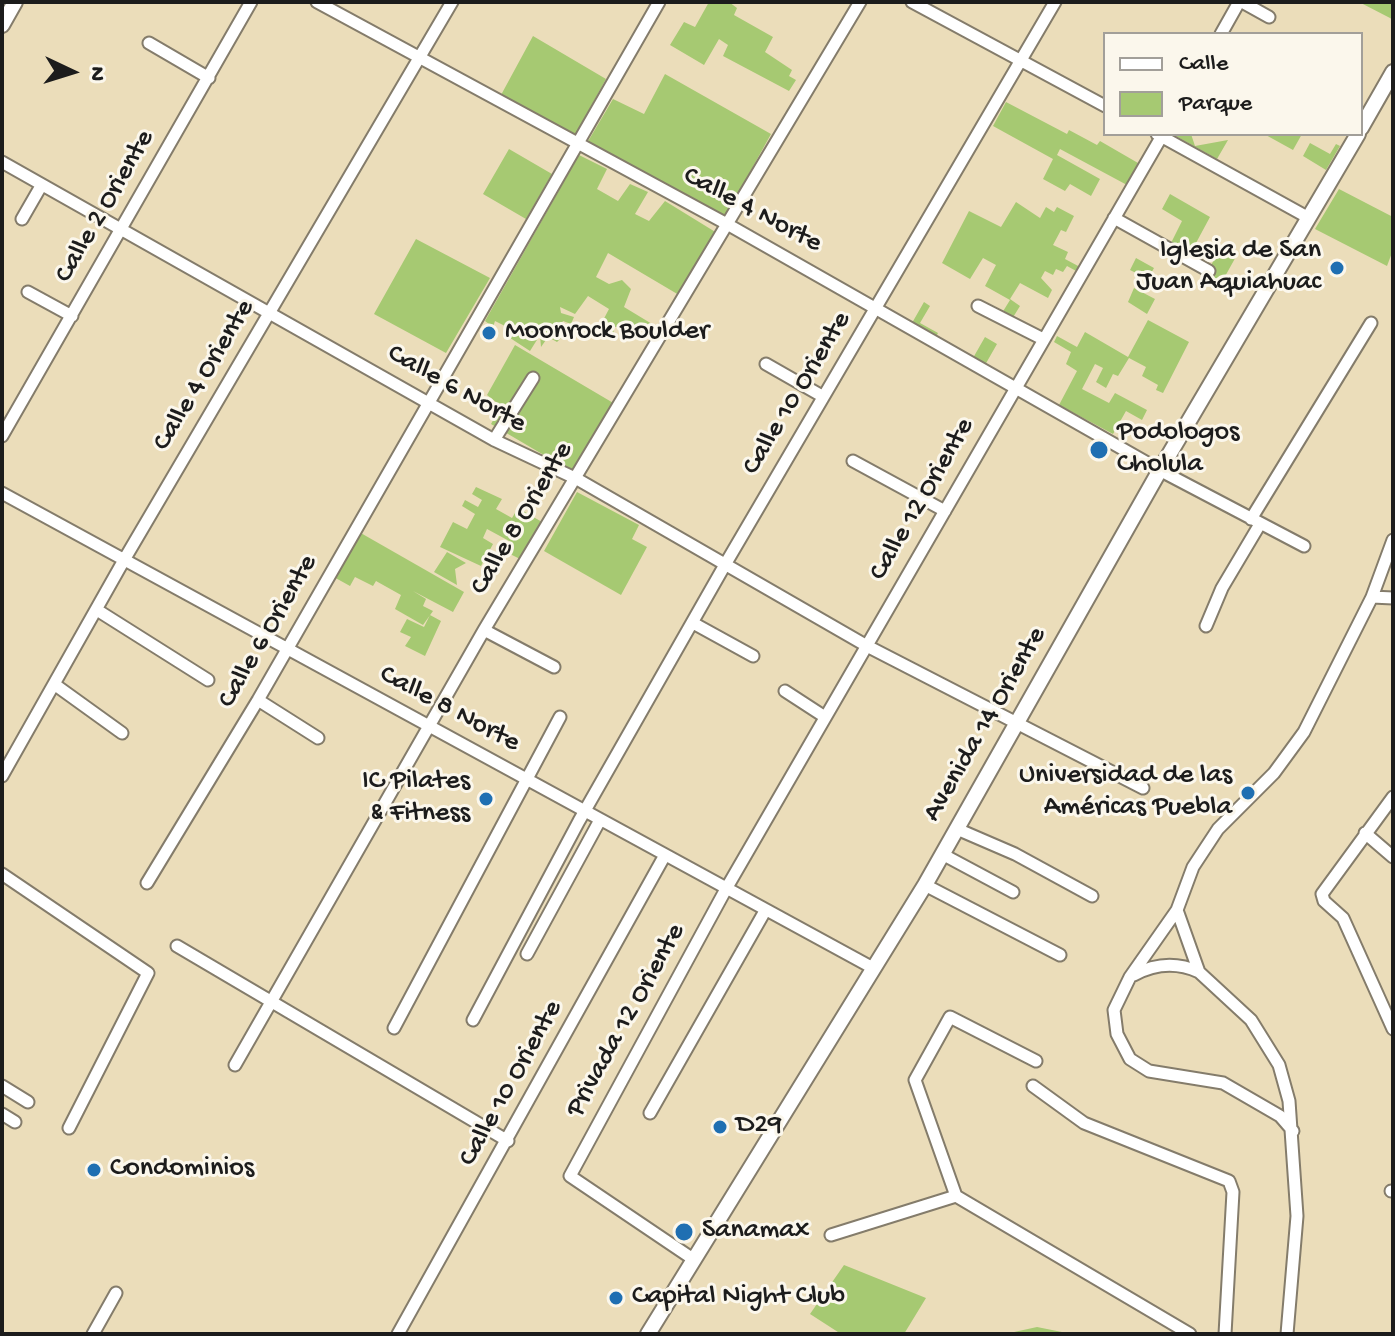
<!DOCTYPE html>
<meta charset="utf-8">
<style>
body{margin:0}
#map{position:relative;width:1395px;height:1336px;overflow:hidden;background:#ebddba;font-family:"Gochi Hand",sans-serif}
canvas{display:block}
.frame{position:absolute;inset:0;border:4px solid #1c1c1c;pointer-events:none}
.legend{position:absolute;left:1103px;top:32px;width:260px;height:104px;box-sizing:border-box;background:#fbf7ec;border:2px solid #a29f99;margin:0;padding:10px 14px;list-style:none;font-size:24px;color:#1c1c1c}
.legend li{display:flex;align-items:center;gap:16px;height:40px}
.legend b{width:40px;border:2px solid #a29f99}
.north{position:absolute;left:32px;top:32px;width:80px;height:80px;-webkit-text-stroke:6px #fbf7ec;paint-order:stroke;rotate:94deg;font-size:22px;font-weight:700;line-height:32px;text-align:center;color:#1c1c1c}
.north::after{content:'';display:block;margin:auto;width:28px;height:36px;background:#1c1c1c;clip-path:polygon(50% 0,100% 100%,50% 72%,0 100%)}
</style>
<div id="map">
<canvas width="1395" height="1336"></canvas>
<div class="frame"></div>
<ul class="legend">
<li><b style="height:10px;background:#fff"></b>Calle</li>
<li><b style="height:22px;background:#a6c972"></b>Parque</li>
</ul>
<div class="north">N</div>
</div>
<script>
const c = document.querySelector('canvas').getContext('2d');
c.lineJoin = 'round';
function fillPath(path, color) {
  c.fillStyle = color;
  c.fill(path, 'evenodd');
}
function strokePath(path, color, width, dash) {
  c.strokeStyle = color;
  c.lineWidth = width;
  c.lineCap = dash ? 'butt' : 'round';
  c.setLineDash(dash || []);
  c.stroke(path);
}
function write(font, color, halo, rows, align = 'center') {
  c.font = font + ' "Gochi Hand",sans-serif';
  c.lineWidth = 6;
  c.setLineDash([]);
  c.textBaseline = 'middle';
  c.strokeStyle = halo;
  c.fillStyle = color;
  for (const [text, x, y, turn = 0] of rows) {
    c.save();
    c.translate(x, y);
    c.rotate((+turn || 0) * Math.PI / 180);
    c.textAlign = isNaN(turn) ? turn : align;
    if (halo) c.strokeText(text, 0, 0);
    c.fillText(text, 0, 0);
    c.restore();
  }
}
fillPath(new Path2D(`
 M709,2H729L737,8L734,15L773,37L765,52L792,70L789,76L796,80L789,91L723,56L728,45L719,39L704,65L670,45L684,22L695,27Z
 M1359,2H1393V20L1390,18Z
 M533,36L606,79L574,137L501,95Z
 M665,74L771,134L724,219L587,143L613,99L644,114Z
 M1006,102L1067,134L1069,130L1097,145L1100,141L1138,163L1127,185L1060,149L1057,155L1100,179L1091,196L1070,184L1065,191L1043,179L1053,159L993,126Z
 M1191,134L1195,146L1228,140L1217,159L1174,135Z
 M1264,134H1302L1293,150Z
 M1310,143L1330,154L1336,144L1340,146L1326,170L1303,156Z
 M509,149L552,174L526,219L483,194Z
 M579,155L607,169L597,189L618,201L630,184L648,192L635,214L649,221L665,201L717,233L679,295L608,253L596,277L609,284L622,280L631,289L624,307L657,327L653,336L627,324L626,327H614L613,338L599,328L609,309L588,296L575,314L560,307L561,313L574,317L571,324L563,321L557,331L564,335L557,342L548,337L541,347L540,335L530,351L504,334L507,327L495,321L493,327L485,321Z
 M1339,189L1393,217V250L1387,266L1315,229Z
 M1170,194L1210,217L1189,256L1170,245L1182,221L1162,209Z
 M1016,202L1040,218L1046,207L1054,212L1057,207L1074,216L1066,232L1061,230L1053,245L1068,252L1065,259L1080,267L1078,272L1067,266L1063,272L1056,269L1053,275L1045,271L1041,278L1052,290L1048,298L1020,283L1010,299L1020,306L1012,319L1002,313L1010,300L985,286L996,265L983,258L970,279L942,263L969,211L1001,227Z
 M416,239L490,278L446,353L374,314Z
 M1222,244L1238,253L1218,289L1202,283Z
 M1136,258L1154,268L1148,279L1130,270Z
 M1134,288L1155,299L1147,314L1128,302Z
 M924,302L930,306L920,323L938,333L936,337L912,323Z
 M1148,320L1189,342L1163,393L1156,390L1158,385L1142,376L1146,367L1129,358L1118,376L1113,374L1106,388L1096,382L1103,368L1095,364L1082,389L1109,403L1115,393L1147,410L1142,420L1126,411L1113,434L1059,405L1077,371L1066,364L1071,352L1054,342L1057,336L1077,347L1085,332L1128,357Z
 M985,337L997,344L985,365L973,358Z
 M515,345L615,404L577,471H571L491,424L501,406L487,395Z
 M476,487L502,499L496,509L512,518L518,508L542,522L520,559L506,552L511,542L487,529L483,538L493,544L481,566L440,547L453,522L467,529L475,514L462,506L465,500L478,507L482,500L472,494Z
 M577,492L639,525L632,539L647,547L621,595L544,551Z
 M359,532L464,592L453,612L413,591L426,599L423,606L433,611L423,625L395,609L401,595L376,581L373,586L355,577L350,586L332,576Z
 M447,552L466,563L455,569L457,585L434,572Z
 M430,615L441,621L425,656L405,646L411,637L400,632L407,619L424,627Z
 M844,1265L926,1298L904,1334H841L810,1314Z
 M1037,1327L1072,1334H1005Z`), '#a6c972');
const minor = new Path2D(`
 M317,2L727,224L1165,473L1304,546
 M912,2L1105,106
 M1242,2L1269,17
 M1221,34L1239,2
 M149,43L209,78
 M1157,134L1309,218
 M2,162L494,440L577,479L867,646L1143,788
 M1114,218L1209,271
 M22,219L41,186
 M28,292L72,316
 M978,306L1043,339
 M766,364L822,396
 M2,436L251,2
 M494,440L533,378
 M853,461L945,511
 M2,493L873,968
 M1251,519L1371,323
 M1372,597L1393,598
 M97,610L208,680
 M693,623L753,656
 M1206,626L1222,588L1260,524
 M484,630L554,667
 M54,684L122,733
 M785,691L825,717
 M258,700L318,738
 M2,776L124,560L452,2
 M1393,797L1322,894L1324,901L1343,918L1393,1029
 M957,829L1015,854L1092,896
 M1365,833L1393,857
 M942,854L1013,892
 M2,874L148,973L69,1128
 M147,883L258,700L659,2
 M925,885L1060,955
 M1177,910L1199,972L1251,1020L1279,1065L1289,1101L1297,1216L1287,1334
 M177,946L508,1141
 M527,954L600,820
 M1134,975C1156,963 1177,962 1199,972
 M473,1020L579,821L726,563L1055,2
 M394,1028L560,717
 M1036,1061L950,1017L915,1080L956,1196L1190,1334
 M235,1065L484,630L860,2
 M2,1086L28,1102
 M1033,1086L1084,1123L1229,1181L1233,1192L1225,1334
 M650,1113L765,911
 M2,1114L15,1122
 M1293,1131L1280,1116L1223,1083L1149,1071L1130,1059L1117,1034L1114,1010L1130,977L1177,910L1193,867L1218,829L1274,773L1304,732L1372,597L1393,540
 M1391,1191H1393
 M831,1235L956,1196
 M693,1259L570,1176L726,889L1163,134
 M93,1334L116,1293
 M398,1334L665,855`);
const major = new Path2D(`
 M2,25L15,2
 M1361,128L1393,72
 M648,1334L925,885L1160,470L1358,134`);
strokePath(minor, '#847c6b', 15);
strokePath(major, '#847c6b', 18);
strokePath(minor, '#fff', 11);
strokePath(major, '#fff', 14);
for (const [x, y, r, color] of [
 [1337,268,8,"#1f6fb2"],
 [489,333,8,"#1f6fb2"],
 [1099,450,10,"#1f6fb2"],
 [1248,793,8,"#1f6fb2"],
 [486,799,8,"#1f6fb2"],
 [720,1127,8,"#1f6fb2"],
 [94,1170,8,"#1f6fb2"],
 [684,1232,10,"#1f6fb2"],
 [616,1298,8,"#1f6fb2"]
]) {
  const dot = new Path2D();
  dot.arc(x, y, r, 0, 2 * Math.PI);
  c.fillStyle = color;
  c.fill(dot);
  strokePath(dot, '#fbf7ec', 3);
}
write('28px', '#1c1c1c', '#fbf7ec', [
 ["Calle 2 Oriente",106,207,-60],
 ["Calle 4 Norte",752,211,28],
 ["Calle 4 Oriente",205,376,-59],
 ["Calle 6 Norte",456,390,29],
 ["Calle 10 Oriente",798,394,-59],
 ["Calle 12 Oriente",923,500,-60],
 ["Calle 8 Oriente",523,519,-59],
 ["Calle 6 Oriente",269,632,-60],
 ["Calle 8 Norte",449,710,28],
 ["Avenida 14 Oriente",986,725,-60],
 ["Privada 12 Oriente",627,1021,-61],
 ["Calle 10 Oriente",512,1084,-61]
]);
write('28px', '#1c1c1c', '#fbf7ec', [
 ["Iglesia de San",1321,252,"right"],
 ["Juan Aquiahuac",1321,284,"right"],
 ["Moonrock Boulder",505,333],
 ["Podologos",1117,434],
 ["Cholula",1117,466],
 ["Universidad de las",1232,777,"right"],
 ["Américas Puebla",1232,809,"right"],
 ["IC Pilates",470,783,"right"],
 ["& Fitness",470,815,"right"],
 ["D29",736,1127],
 ["Condominios",110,1170],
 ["Sanamax",702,1232],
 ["Capital Night Club",632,1298]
], 'left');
</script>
